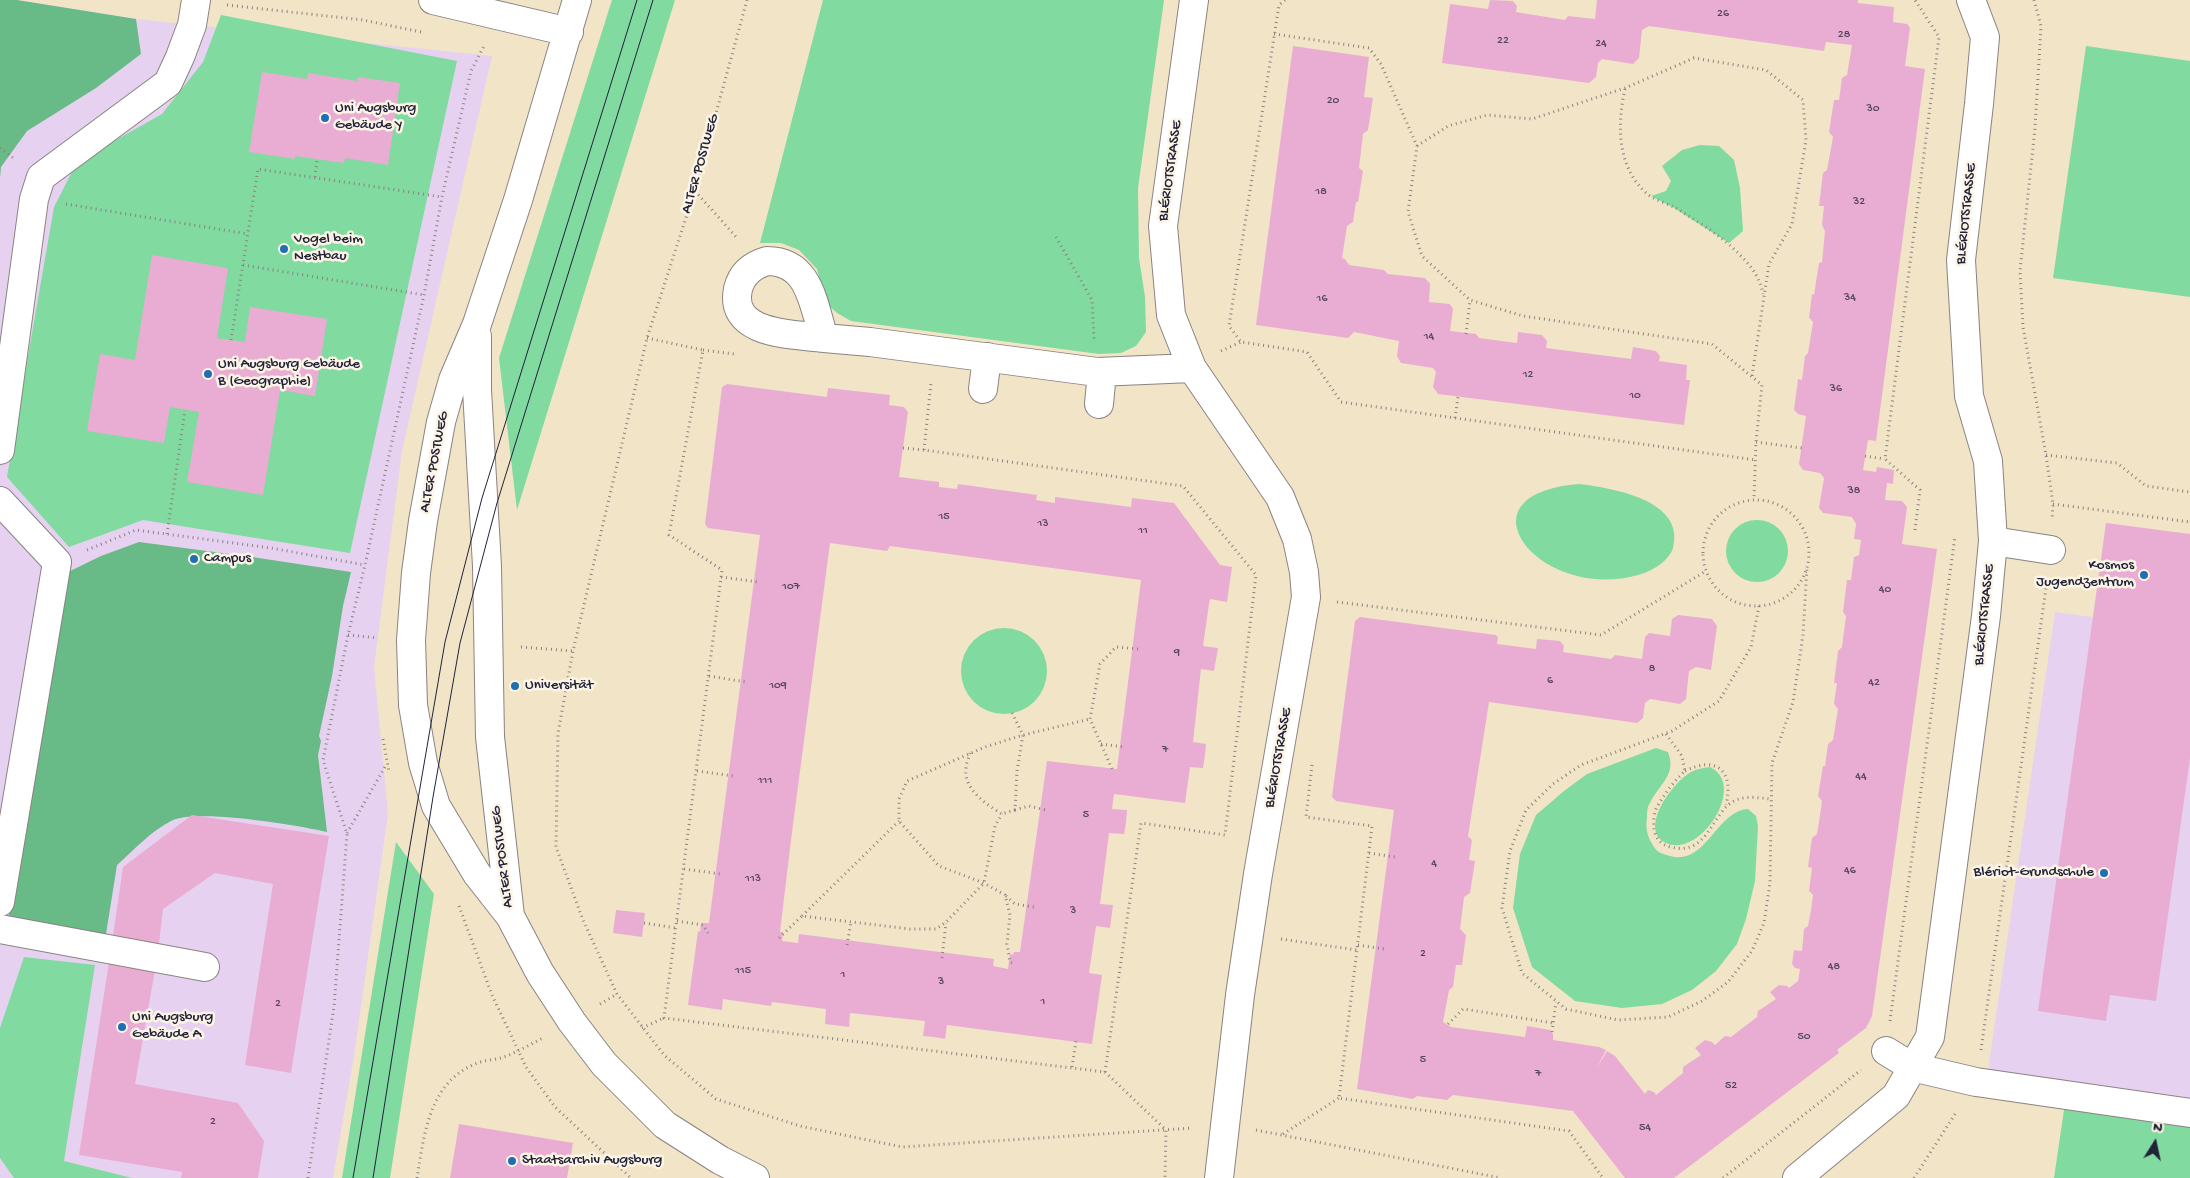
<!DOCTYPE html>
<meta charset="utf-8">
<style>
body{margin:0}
#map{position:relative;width:2190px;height:1178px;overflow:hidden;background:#f2e4c7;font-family:"Gochi Hand",sans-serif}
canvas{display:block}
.north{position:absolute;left:2130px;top:1118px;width:50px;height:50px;-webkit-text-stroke:4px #fcf5e5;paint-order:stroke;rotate:10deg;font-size:14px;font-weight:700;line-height:20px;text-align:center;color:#22223b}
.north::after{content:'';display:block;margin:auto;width:18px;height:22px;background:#22223b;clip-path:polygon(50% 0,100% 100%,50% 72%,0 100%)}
</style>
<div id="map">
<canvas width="2190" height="1178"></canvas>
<div class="north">N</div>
</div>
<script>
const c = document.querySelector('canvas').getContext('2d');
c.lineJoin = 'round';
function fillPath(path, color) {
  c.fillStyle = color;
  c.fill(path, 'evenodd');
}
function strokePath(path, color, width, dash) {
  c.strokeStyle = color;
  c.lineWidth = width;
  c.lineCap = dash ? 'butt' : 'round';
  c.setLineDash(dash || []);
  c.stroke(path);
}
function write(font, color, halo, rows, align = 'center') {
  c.font = font + ' "Gochi Hand",sans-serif';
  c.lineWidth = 5;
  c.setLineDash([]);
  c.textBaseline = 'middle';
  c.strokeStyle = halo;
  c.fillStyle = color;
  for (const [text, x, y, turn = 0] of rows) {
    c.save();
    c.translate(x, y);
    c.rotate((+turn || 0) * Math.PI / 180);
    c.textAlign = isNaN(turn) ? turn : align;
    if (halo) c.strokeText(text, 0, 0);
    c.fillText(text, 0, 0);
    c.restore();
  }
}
fillPath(new Path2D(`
 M0,0H17L136,19L492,56L402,451L374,667L388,814L354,1056L333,1178H0Z
 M2055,612L2160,626L2190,656V1118L1985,1091Z`), '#e6d2f0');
fillPath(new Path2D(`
 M612,0H675L517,510L499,358Z
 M823,0H1164L1138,188L1139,258L1145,297L1146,332L1136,346L1121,353L1099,354L851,321L837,313L826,303L817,269L799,250L781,243H760Z
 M221,15L457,61L350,553L143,520L69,547L7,477L54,207L77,162L162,114L203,62Z
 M2086,46L2190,61V297L2053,278Z
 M1700,145L1719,146L1734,160L1740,188L1743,231L1729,243L1674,208L1651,196L1666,191L1671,181L1662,166L1682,150Z
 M1579,484C1612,488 1686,500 1673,548C1669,561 1651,572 1638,575C1541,603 1452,494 1579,484Z
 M1726 551a31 31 0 1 1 62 0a31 31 0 1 1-62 0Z
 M961 671a43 43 0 1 1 86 0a43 43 0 1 1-86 0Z
 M1656,748L1668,752C1677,775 1659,784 1650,803C1647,807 1647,813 1647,818C1645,829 1648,838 1654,847C1658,853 1663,854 1670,856C1706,866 1716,811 1748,809L1756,816L1758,826L1755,881L1746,919L1737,944L1716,971L1692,990L1662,1004L1622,1008L1575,1001L1532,967L1513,908L1520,854L1536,815L1564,791L1587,774Z
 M1710,767C1748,785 1700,859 1666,843C1637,829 1674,781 1691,772C1697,769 1703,768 1710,767Z
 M396,842L434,894L390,1178H342Z
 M24,957L95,965L64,1161L132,1178H14L0,1158V1028Z
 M2065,1103L2190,1118V1178H2054Z`), '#81da9f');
fillPath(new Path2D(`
 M0,0H17L136,19L141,54L96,88L27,131L1,167L0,178Z
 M139,542L252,557L351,572L343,606L332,676L319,736L321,741L318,755L327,832C297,825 195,808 171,821C151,831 134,850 117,865L106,934L89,935L8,920L66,573L101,556Z`), '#68ba86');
fillPath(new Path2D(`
 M1490,0L1513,1L1517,6L1516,12L1565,20L1568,16L1595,19L1597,0H1858V3L1894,7L1893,22L1907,24L1910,28L1905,66L1925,69L1876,441L1868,440L1863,470L1876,472L1877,467L1894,470L1893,484L1887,483L1885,500L1902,501L1907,507L1902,544L1937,549L1872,1016L1866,1028L1837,1050L1839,1053L1674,1178H1625L1573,1111L1453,1095L1447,1100L1417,1096L1413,1099L1357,1089L1394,810L1336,801L1332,797L1355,621L1360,617L1496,635L1498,638L1497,644L1536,649L1537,639L1560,641L1564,646L1563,652L1611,659L1615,655L1642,659L1645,637L1649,633L1670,636L1672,619L1678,615L1712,619L1717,626L1711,670L1696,667L1689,671L1686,699L1680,704L1650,699L1645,703L1643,718L1637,723L1489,702L1468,836L1472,840L1469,860L1475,861L1470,893L1464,897L1462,914L1460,929L1466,935L1462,965H1456L1453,987L1449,990L1443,1022L1451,1027L1525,1037L1527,1026L1550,1030L1553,1034V1040L1599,1047L1606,1050L1597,1068L1607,1051L1615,1056L1645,1094L1648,1090L1654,1092L1656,1095L1683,1073V1067L1701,1055L1695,1048L1705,1040L1712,1042L1715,1045L1725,1036L1731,1037L1757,1017L1758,1011L1776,999L1770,992L1779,985L1787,986L1789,988L1798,981L1800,969L1795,968L1792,964L1794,950L1802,951L1804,929L1808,926L1811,910L1813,895L1809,891L1812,868L1808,867L1812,838L1817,834L1820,815L1822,801L1818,796L1823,766H1825L1828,744L1833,740L1838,709L1834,704L1837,683H1834L1838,651L1842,647L1844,631L1846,616L1843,612L1847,580H1851L1854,557L1859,555L1861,540L1854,539L1856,524L1852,517L1823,513L1819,508L1824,478L1820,473L1803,470L1799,464L1806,416L1798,414L1794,410L1798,379L1802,380L1805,356L1808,353L1813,322L1809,318L1812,294L1814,295L1819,263L1822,262L1825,231L1822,225L1824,206H1819L1823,173L1827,170L1833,137L1829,132L1834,100H1839L1842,78L1847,75L1852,45L1826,42L1824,51L1649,26L1642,30L1639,58L1633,64L1602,59L1598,63L1596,77L1589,83L1442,63L1450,4L1488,9Z
 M1293,46L1369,57L1364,97L1373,98L1368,130L1363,134L1359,168L1363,171L1358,202H1356L1353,222L1347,226L1342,258L1345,259L1349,265L1384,270L1388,274L1425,278L1430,284L1429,302L1450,304L1453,309L1450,331L1476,334L1479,338L1517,343L1518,332L1542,335L1547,341L1546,348L1631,359L1633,347L1656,351L1660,356L1659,361L1687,365L1686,380H1690L1684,425L1438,394L1433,387L1436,372L1433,368L1401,363L1397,356L1399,341L1354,332L1348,338L1256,325Z
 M262,72L307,79L308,73L357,81L358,77L400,83L388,165L345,158L344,163L295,156V159L249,152Z
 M152,255L228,268L217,338L245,342L250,307L327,319L315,396L280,390L263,495L187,482L199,412L170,407L164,443L87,431L100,354L135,360Z
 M727,384L827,397L828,388L890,395L889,405L904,407L908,412L899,477L939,482V487L957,489L958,484L1037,495L1036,500L1055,503V497L1131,507L1132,498L1174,503L1220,565L1232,567L1227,602L1210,599L1209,604L1203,646L1218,648L1214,671L1201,669L1193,742L1206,744L1205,755L1203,768L1190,767L1185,803L1114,794L1112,809L1127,810L1126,823L1124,834L1109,833L1100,904L1113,905L1110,928L1096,926L1089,973L1102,975L1092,1044L947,1025L945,1039L934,1037L923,1036L925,1021L850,1013L849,1027L825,1024L826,1009L772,1002L771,1006L723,999L722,1010L688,1005L698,931L700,932L701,923H709L760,535L708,528L705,524L722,387ZM830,543L887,551L890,546L1141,580L1117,769L1047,761L1020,952H1014L1013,955L1010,954L1008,969L993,966L994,959L799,934L798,943L782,941L783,932H780L792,832Z
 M2106,523L2190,534V758L2156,1001L2110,995L2106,1021L2038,1011Z
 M192,815L329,836L291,1073L245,1065L273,884L215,873L163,909L159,944L113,936L123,867Z
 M616,910L645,913L642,937L613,933Z
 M109,962L155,970L135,1084L238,1103L264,1141L258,1178H181L182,1172L79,1155Z
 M459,1124L573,1143L567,1178H450Z`), '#e9add3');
const minor = new Path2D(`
 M433,0L569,32
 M577,0L518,200L477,324L453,380L441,422L423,521L416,573L411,640L413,705L423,763L436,806L477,874L510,916L540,973L572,1022L604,1064L665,1125L720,1160L755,1178
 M1194,0L1163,226L1171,315L1192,368L1280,497L1297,539L1304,572L1306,597L1258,874L1240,995L1219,1178
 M767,261C810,261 813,304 824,338C795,334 728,336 738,289C742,273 753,265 767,261Z
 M477,336V390L487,566L490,737L510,916
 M824,338L870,342L1097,372L1192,368
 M983,389L987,357
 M1099,404L1102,372
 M0,450L34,199L41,177L168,83L180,57L192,25L196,0
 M0,501L57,562L0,902
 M1993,541L2051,550
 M0,929L205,967
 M1886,1051L1912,1067L1976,1082L2190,1113
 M1797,1178L1896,1096L1930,1037L1986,616L1993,541L1988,461L1969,396L1961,260L1979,104L1985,37L1971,0`);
strokePath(minor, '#8a8381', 30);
strokePath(new Path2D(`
 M747,0L695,190L647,338L573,651L558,733L556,847L583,920L617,994L664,1055L716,1099L800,1126L902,1147L1193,1128
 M1285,0L1279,5L1229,326L1241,342L1307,352L1341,402L1756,460
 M2034,0L2041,26L2035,128L2020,271L2023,327L2046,455L2053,504L2052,518
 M227,5L363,20L421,32
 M1274,34L1369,48L1381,64L1417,146L1408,212L1422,256L1470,300L1523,316L1712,344L1762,385L1756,442L1754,499
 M1625,89C1617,125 1617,165 1645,192C1653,200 1666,203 1676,208C1698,222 1722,236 1740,255C1752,267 1760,278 1763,294
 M1417,146L1448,126L1487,115L1532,119L1625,88L1694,58L1766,70L1803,100L1806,140L1792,224L1769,264L1752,376
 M0,148L16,160
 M315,177L317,159
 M695,191L738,239
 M66,204L248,234
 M1056,237L1092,300L1094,340
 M243,265L424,295
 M1466,334L1470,300
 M647,338L703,350L669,535L722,570L664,1018L1105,1072L1141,823L1225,835L1256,575L1183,486L924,450L931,383
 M231,340L258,169L442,197
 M703,350L734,354L736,351
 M1221,351L1241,342
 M1455,418L1458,397
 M1756,442L1802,448
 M903,448L924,450
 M2046,455L2117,463L2146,486L2190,492
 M1865,456L1885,459
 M1703 553a53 53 0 1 1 106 0a53 53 0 1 1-106 0Z
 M2053,504L2190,522
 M1915,530L1920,490L1885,459L1939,37L1915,0
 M167,534L185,410
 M87,550L136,530L271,548L365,565
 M721,577L758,582
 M1337,602L1601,635L1706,571
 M1759,606L1751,647L1719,701L1672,731L1581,765L1553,784L1526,810L1510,851L1502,908L1522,973L1566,1009L1618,1020L1668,1017L1702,1001L1728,982L1752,951L1764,923L1770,883L1772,763L1793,702L1803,635L1807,567
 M348,635L378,638
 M521,647L573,651
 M709,676L746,682
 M1012,713L1023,735L1017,771L1015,810L1029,806L1046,810
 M1666,734L1682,756L1685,771C1674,781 1665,793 1657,807C1654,812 1653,822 1654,829C1656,839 1661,845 1671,847C1708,857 1712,812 1734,801C1746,795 1759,798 1771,799
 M383,739L389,772
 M1101,744L1124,747
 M970,753C969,758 966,763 966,768C963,789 987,805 1002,814L1015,810
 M1312,765L1306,817L1372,826L1339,1098L1569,1131L1603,1178
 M1112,769L1090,719L1100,664L1116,647L1138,649
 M697,771L733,776
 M1685,771C1717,755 1734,771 1726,805
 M347,833L386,765
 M1369,853L1395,857
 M684,869L721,874
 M1006,896L1015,904L1034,907
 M459,906L492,995L526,1067L555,1107L631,1178
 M802,916L899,821
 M677,921L703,925L708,933
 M644,923L676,928
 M779,938L802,916L910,929H936L946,922L984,883L995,826L1002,814
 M1281,939L1357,950
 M847,945L851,922
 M1358,945L1384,949
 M942,958L946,923
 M1012,963L1010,962L1007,944L1010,915L1005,895L984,883L939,866L899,821V799L907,781L985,747L1023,735L1090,719
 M600,1004L617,994
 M1890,1021L1955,536
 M1448,1024L1463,1009L1553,1023
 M642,1028L664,1018
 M1552,1032L1556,1002
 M1981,1050L2047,581
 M1072,1067L1076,1041
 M1105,1072L1166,1130L1165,1178
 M1256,1130L1501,1178
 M1283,1134L1339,1098
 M308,1178L334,1007L347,834L323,760L348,635L365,565L424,295L442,197L471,71L484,46
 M417,1178C424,1135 429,1083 475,1064C483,1060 493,1060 501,1058C516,1053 529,1045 543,1038
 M1723,1178L1861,1070
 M1914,1178L1957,1111`), '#8a8381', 3, [1, 4]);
strokePath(minor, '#fff', 28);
strokePath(new Path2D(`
 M353,1178L445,642L482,498L637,0
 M373,1178L433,797L460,643L497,503L653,0`), '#22223b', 1);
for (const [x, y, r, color] of [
 [325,118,5,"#1f6fb2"],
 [284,249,5,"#1f6fb2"],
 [208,374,5,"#1f6fb2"],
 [194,559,5,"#1f6fb2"],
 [2144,575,5,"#1f6fb2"],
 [515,686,5,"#1f6fb2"],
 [2104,873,5,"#1f6fb2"],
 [122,1027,5,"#1f6fb2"],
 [512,1161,5,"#1f6fb2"]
]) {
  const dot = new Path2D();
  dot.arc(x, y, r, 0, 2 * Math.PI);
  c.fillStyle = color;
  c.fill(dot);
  strokePath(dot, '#fcf5e5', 2);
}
write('12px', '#544561', null, [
 ["26",1723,14],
 ["28",1844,35],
 ["22",1503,41],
 ["24",1601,44],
 ["20",1333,101],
 ["30",1873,109],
 ["18",1321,192],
 ["32",1859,202],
 ["34",1850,298],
 ["16",1322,299],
 ["14",1429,337],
 ["12",1528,375],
 ["36",1836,389],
 ["10",1635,396],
 ["38",1854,491],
 ["15",944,517],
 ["13",1043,524],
 ["11",1143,531],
 ["107",791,587],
 ["40",1885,590],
 ["9",1177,653],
 ["8",1652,669],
 ["6",1550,681],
 ["42",1874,683],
 ["109",778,686],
 ["7",1165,750],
 ["44",1861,777],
 ["111",765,781],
 ["5",1086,815],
 ["4",1434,864],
 ["46",1850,871],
 ["113",753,879],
 ["3",1073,911],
 ["2",1423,954],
 ["48",1834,967],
 ["115",743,971],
 ["1",843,975],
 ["3",941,982],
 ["1",1043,1002],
 ["2",278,1004],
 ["50",1804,1037],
 ["5",1423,1060],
 ["7",1538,1074],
 ["52",1731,1086],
 ["2",213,1122],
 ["54",1645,1128]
]);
write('15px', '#22223b', '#fcf5e5', [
 ["Uni Augsburg",335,109],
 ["Gebäude Y",335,126],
 ["Vogel beim",294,240],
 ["Nestbau",294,257],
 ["Uni Augsburg Gebäude",218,365],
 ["B (Geographie)",218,382],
 ["Campus",204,559],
 ["Kosmos",2134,566,"right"],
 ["Jugendzentrum",2134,583,"right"],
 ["Universität",525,686],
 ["Blériot-Grundschule",2094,873,"right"],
 ["Uni Augsburg",132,1018],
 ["Gebäude A",132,1035],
 ["Staatsarchiv Augsburg",522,1161]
], 'left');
write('15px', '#22223b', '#fcf5e5', [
 ["ALTER POSTWEG",701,164,-74],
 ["BLÉRIOTSTRASSE",1171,171,-82],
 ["BLÉRIOTSTRASSE",1967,214,-84],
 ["ALTER POSTWEG",435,462,-79],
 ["BLÉRIOTSTRASSE",1985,615,-84],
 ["BLÉRIOTSTRASSE",1279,758,-80],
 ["ALTER POSTWEG",503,857,-97]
]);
</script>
